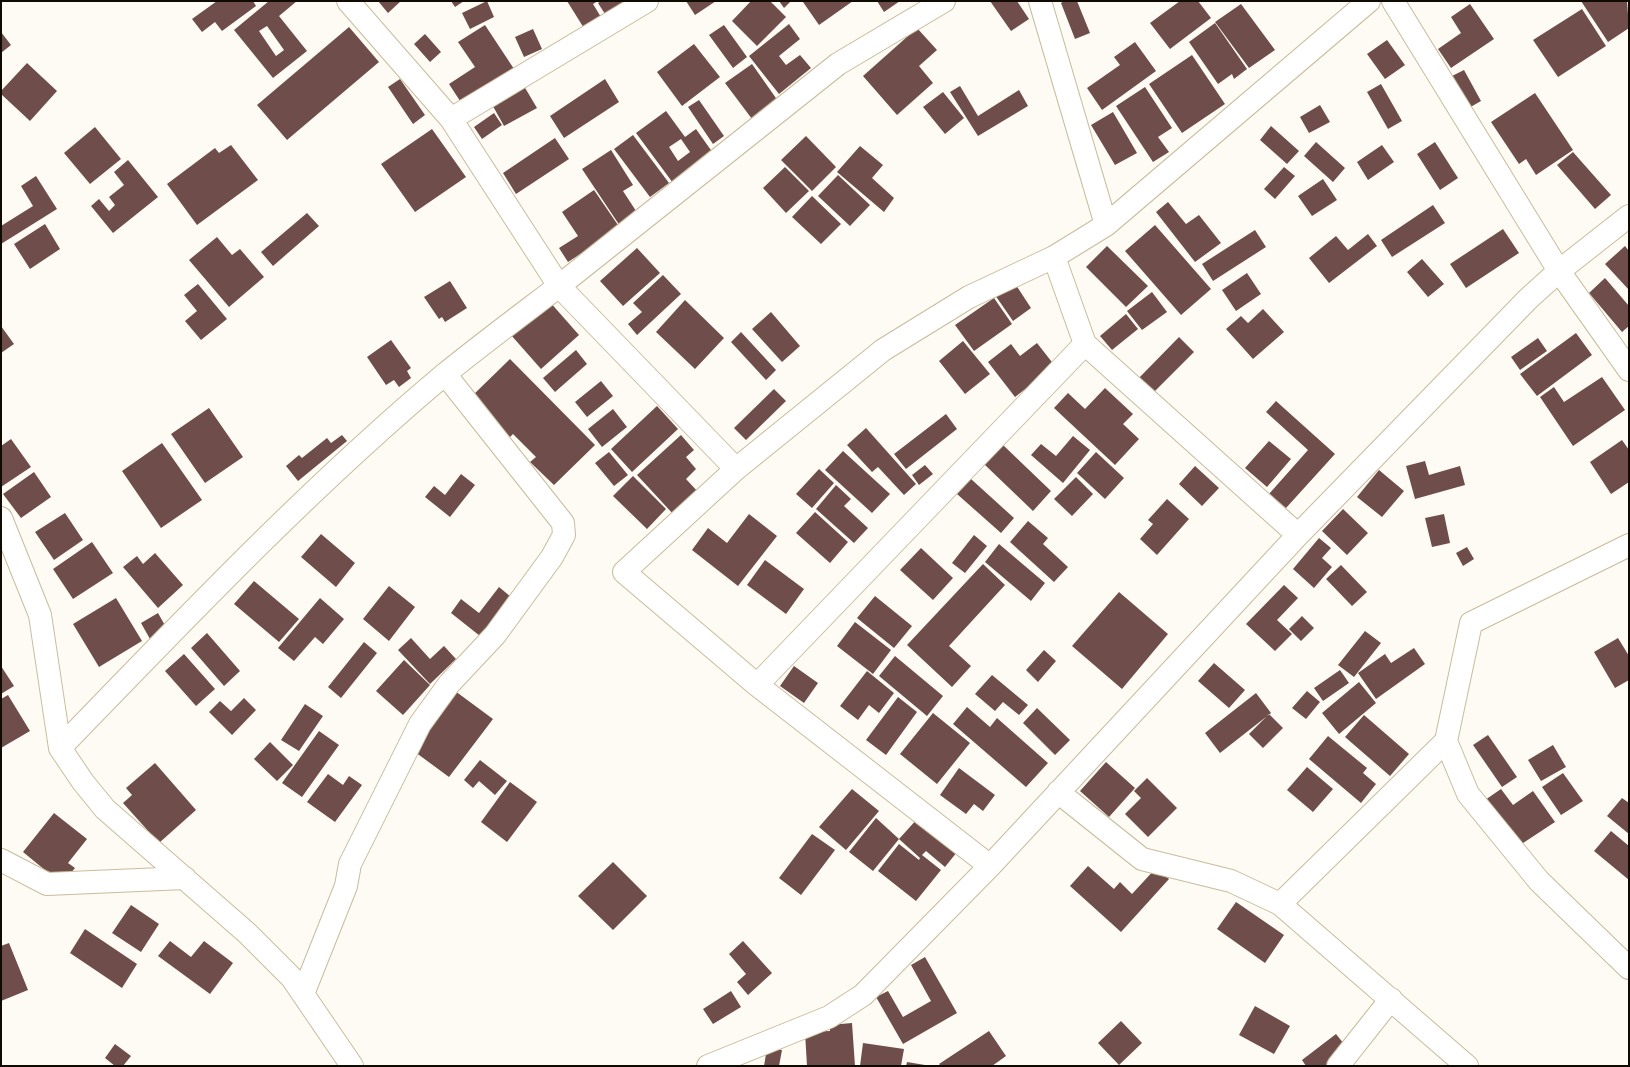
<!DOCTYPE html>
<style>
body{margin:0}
#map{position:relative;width:1630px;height:1067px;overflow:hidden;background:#fefbf4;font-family:"IBM Plex Serif",serif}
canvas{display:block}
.frame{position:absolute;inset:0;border:2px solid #0f0b02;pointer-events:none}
</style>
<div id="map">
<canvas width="1630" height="1067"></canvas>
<div class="frame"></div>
</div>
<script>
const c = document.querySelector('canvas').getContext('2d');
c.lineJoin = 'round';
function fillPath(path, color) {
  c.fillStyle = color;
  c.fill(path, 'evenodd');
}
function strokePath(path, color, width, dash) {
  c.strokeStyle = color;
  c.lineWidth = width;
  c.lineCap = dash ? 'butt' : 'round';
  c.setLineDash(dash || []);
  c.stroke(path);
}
fillPath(new Path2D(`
 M217,1H253L256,6L222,31L215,22L202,32L192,19Z
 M269,1H297L279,16L307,51L273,78L234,30ZM267,26L284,50L276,56L259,31Z
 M378,1H401L388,13Z
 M451,1H464L455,7Z
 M487,1L494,17L470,29L462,13Z
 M567,1H598L593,4L604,22L587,33Z
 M601,1H625L605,14L598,3Z
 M686,1H716L695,15Z
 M751,1H770L786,17L757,46L732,21Z
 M779,1H791L784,8Z
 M804,1H853L819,25L803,2Z
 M877,1H900L884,12Z
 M990,1H1017L1029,19L1011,31Z
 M1064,1H1077L1090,33L1075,39L1061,3Z
 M1180,1H1198L1211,18L1170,49L1150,23Z
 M1581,1H1627L1629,28L1608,42Z
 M1241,4L1275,50L1249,68L1215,22Z
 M1470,4L1494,39L1451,68L1438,49L1461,33L1451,17Z
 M1582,9L1606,46L1558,77L1533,40Z
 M1215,23L1247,69L1234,79L1232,74L1218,84L1189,42Z
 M789,24L800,39L779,56L786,65L800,55L811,68L779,94L749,56Z
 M485,25L516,72L464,107L449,84L475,67L458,42Z
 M724,25L747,57L733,68L709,35Z
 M349,27L379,62L287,140L257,105Z
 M917,28L937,50L919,66L933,83L897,115L863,76Z
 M533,29L542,49L524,57L515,37Z
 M1,32L11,45L1,53Z
 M425,34L441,52L430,62L414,44Z
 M1387,40L1405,65L1385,79L1367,54Z
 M1135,42L1156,71L1102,110L1087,88L1120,65L1114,57Z
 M694,44L720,77L682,106L657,72Z
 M1192,55L1225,104L1182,133L1149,84Z
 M27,63L57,91L30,121L1,94V91Z
 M752,64L778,101L752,119L725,83Z
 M1464,70L1481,101L1467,109L1450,77Z
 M400,79L425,115L413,124L388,87Z
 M605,79L619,102L564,138L550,116Z
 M521,81L537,108L504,126L489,99Z
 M1381,84L1402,121L1388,129L1367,92Z
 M960,86L978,116L1019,90L1028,106L978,136L950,92Z
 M1145,87L1172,128L1158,137L1169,152L1153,162L1116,106Z
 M943,92L964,118L945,134L923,107Z
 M1535,93L1573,150L1536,175L1526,159L1519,164L1491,122Z
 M699,100L724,136L713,144L688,107Z
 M1320,105L1330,122L1309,133L1300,117Z
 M666,111L685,137L696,129L713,153L673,183L636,133ZM681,139L690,152L678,161L669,147Z
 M1113,112L1137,153L1115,165L1091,125Z
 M494,113L502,125L482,139L474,127Z
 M1271,126L1299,151L1287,164L1260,140Z
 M95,127L121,159L90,184L64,153Z
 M432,129L466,177L415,212L381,164Z
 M633,135L669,183L650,197L614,149Z
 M806,136L836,167L812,191L781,160Z
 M555,138L569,159L516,194L503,173Z
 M1316,142L1345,168L1333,182L1304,156Z
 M1435,142L1458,178L1440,190L1417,154Z
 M231,145L258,180L197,225L167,184L215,148L219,153Z
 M1382,145L1394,162L1368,180L1357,162Z
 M860,146L883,165L872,178L894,198L884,212L837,172Z
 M611,150L633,185L623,191L638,214L620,226L582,169Z
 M1573,152L1611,195L1595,209L1557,165Z
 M128,160L158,197L113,233L91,206L99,199L109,211L115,205L109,197L124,185L114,172Z
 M785,167L809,191L786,213L763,188Z
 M1284,167L1295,176L1275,199L1264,189Z
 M838,175L870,205L850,226L818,196Z
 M36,176L57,209L1,244V226L33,206L21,186Z
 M1323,179L1337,200L1312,216L1298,196Z
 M594,190L620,228L568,262L559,248L578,236L562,212Z
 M812,196L841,224L821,244L792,217Z
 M1168,202L1186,224L1199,215L1221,243L1195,262L1156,212Z
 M1433,205L1445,223L1392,257L1381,240Z
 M307,213L319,226L273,266L261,252Z
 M45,224L60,249L30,269L14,244Z
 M1155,225L1211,289L1181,315L1125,251Z
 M1503,229L1519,253L1466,288L1450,264Z
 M1255,230L1266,247L1213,281L1202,264Z
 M1368,234L1377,246L1329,283L1309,258L1336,236L1348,250Z
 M217,237L232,255L240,249L264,277L229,307L189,260Z
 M1107,246L1148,286L1126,307L1086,267Z
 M1625,246L1629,251V290L1605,264Z
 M637,248L660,273L623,306L600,281Z
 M1422,259L1444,284L1428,297L1407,272Z
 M1247,273L1261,294L1236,311L1222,290Z
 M663,275L681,294L637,335L628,324L642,312L633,303Z
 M1605,278L1629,306V326L1622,332L1589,293Z
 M450,281L467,308L445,322L442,317L439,319L424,297Z
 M1014,282L1031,308L1013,321L995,295Z
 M198,284L227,319L201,340L185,321L197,311L184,295Z
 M1152,292L1167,312L1142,330L1127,311Z
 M994,298L1012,324L974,351L955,325Z
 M685,300L724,338L695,369L656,332Z
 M549,301L579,335L541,369L511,335Z
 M1263,309L1284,332L1253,359L1226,329L1241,316L1248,323Z
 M771,312L800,346L782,362L752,329Z
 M1126,314L1138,329L1112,350L1100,336Z
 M1,326L14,344L1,353Z
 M741,332L776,370L766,380L731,342Z
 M1576,333L1592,355L1537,396L1520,374Z
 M1179,337L1194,352L1153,393L1138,379Z
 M1538,338L1547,351L1520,370L1511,357Z
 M391,340L411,368L407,371L411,378L399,387L394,380L386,385L367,357Z
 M963,341L990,374L965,394L939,361Z
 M1037,343L1055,366L1015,397L988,362L1011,344L1020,356Z
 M576,350L587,364L555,392L543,378Z
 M510,359L595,445L554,485L530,462L536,457L513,434L510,437L471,397Z
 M1602,377L1625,410L1573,446L1540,397L1554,387L1564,402Z
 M601,381L613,396L587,417L575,402Z
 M1105,388L1133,414L1123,424L1139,439L1115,465L1054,408L1068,393L1085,409Z
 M774,389L786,401L746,440L734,428Z
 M1276,401L1335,454L1286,508L1269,494L1308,450L1266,412Z
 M657,406L678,429L632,472L611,449Z
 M209,408L243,457L205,483L171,434Z
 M613,409L627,427L602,447L588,429Z
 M946,414L957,429L906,469L894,454Z
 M866,428L916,484L904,495L878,467L872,472L847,445Z
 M342,435L347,441L298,481L286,466L299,455L302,458L327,438L331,443Z
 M681,435L694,450L686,457L696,469L686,479L699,493L674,515L637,475Z
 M1073,436L1090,450L1063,483L1031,455L1041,444L1056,456Z
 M11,439L31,467L1,487V446Z
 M1622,440L1629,450V482L1611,494L1590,462Z
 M1269,441L1291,459L1267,487L1245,468Z
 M162,443L202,500L161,528L122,471Z
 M1003,445L1051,491L1033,511L984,464Z
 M843,451L890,494L872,513L825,470Z
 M609,452L628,475L614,486L595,463Z
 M1096,452L1124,478L1105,499L1077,473Z
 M1425,461L1429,475L1460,466L1465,485L1415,499L1406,466Z
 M925,465L933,474L919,485L912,475Z
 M1195,466L1219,488L1202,506L1179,484Z
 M819,469L834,483L812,508L796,494Z
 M1379,470L1404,491L1382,517L1357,497Z
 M34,472L51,497L21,518L3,494Z
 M461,474L475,485L450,517L425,497L434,486L445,495Z
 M633,476L666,509L647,529L613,496Z
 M1076,477L1093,494L1072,516L1054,499Z
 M971,479L1014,518L1001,533L957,494Z
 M836,485L851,499L844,506L868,528L854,543L816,509Z
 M1167,499L1189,519L1157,555L1140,539L1153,524L1148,520Z
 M1343,509L1368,533L1347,555L1322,531Z
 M815,512L848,542L830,563L796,533Z
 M65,513L83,540L54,560L35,532Z
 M749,514L777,536L738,586L692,550L708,528L727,543Z
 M1444,514L1450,543L1432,547L1425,518Z
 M1028,521L1048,538L1043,544L1068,567L1054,582L1010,542Z
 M321,534L355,563L336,587L301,557Z
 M974,535L987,546L965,573L952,563Z
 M1319,538L1331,548L1322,558L1332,567L1314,588L1293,569Z
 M92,542L113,573L73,599L53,569Z
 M999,544L1045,583L1031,601L985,562Z
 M1467,547L1474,559L1463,566L1456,553Z
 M921,548L953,578L933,600L900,570Z
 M155,553L183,585L158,608L123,567L137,556L143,564Z
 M765,560L804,589L786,614L747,585Z
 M983,564L1005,585L949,646L971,666L952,687L907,645Z
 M1341,565L1367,592L1352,606L1326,579Z
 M254,581L299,619L279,642L234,604Z
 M1284,585L1298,598L1277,620L1292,634L1275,651L1246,624Z
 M389,586L415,607L389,641L363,619Z
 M499,587L511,597L480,636L451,613L461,599L479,613Z
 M1119,592L1168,634L1122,689L1072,646Z
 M875,596L912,626L894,648L857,618Z
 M116,598L142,641L99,667L73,624Z
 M320,598L344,619L323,644L315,637L294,661L278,648Z
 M158,613L167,629L150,639L141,623Z
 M1302,616L1314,628L1301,641L1289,629Z
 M855,622L891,650L873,674L837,646Z
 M1365,631L1381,643L1354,677L1338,665Z
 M207,633L240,671L224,686L191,648Z
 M411,638L430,659L444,646L456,659L430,684L398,650Z
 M1618,638L1629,656V680L1615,688L1594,652Z
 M364,642L377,653L341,698L328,687Z
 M1414,648L1425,664L1376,699L1358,673L1385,654L1391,663Z
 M1044,650L1056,661L1038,682L1026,670Z
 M184,654L215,689L196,706L165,671Z
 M895,656L943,696L927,716L879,676Z
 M404,660L430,685L403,715L376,691Z
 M1214,663L1245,690L1229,708L1198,681Z
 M1,666L14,686L1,694Z
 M794,666L818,683L804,703L780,686Z
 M1340,670L1349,683L1323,701L1314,688Z
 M867,671L894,693L879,713L869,705L858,720L840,706Z
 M992,675L1028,705L1019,715L1003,702L995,711L975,694Z
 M1359,682L1376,703L1339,734L1322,713Z
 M451,688L493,719L449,777L415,752L429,731L423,726Z
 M1307,691L1320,702L1306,719L1292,708Z
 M1256,693L1271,713L1220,753L1205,733Z
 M8,695L30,731L1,748V699Z
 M898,697L917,712L886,755L866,740Z
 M244,698L256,710L232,735L209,712L220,701L231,711Z
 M305,704L323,716L299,751L281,740Z
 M967,707L990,727L997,718L1048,763L1026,787L953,724Z
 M1037,708L1070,740L1055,755L1023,723Z
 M933,713L970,743L937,784L900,754Z
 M1269,714L1283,728L1263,748L1249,734Z
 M1364,715L1409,754L1390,776L1345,737Z
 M319,731L339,745L302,797L282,783Z
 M1488,735L1517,777L1502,787L1473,745Z
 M1328,736L1367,768L1363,773L1376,784L1361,803L1309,759Z
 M270,742L293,765L277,781L254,759Z
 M1553,745L1566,767L1541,781L1528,760Z
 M480,760L507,781L495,795L479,781L473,788L464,780Z
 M1106,762L1135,788L1109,817L1080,791Z
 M155,763L196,810L159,843L123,803L132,795L126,788Z
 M1307,767L1333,789L1313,812L1287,790Z
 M959,768L995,795L983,811L974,804L966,814L940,795Z
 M1563,773L1583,801L1561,815L1542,787Z
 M328,774L343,785L349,776L362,785L335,822L307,802Z
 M1147,778L1177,808L1148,837L1125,814L1141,798L1134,791Z
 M510,782L537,802L507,842L481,822Z
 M852,789L879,811L846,850L819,827Z
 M1501,789L1513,805L1533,791L1555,822L1517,847L1485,800Z
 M1622,798L1629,803V834L1607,816Z
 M54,813L87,839L68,863L75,868L62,884L23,852Z
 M876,818L899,839L918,818L957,852L945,867L926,851L922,855L941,870L916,901L878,871L899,844L919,860L920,858L899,839L873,871L849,852Z
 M1611,831L1629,846V880L1594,851Z
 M812,834L835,850L801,895L779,878Z
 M613,862L647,896L613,930L578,896Z
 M1088,866L1114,889L1120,882L1132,894L1156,868L1169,879L1121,932L1070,886Z
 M1236,902L1284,935L1265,963L1217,929Z
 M131,905L159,924L141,952L112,933Z
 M85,929L137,964L122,988L70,953Z
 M170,941L191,957L204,941L233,963L210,994L158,956Z
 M743,941L772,973L748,995L737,982L746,974L729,954Z
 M9,943L28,990L1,1001V946Z
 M925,957L957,1013L903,1044L876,997L888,991L903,1017L931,1001L911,965Z
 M731,991L741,1007L713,1024L703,1009Z
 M1255,1006L1290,1026L1274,1054L1239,1035Z
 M1121,1021L1142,1043L1119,1065L1098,1043Z
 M852,1023L855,1066H807L805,1032L830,1031V1025Z
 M989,1031L1006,1056L992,1066H941L939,1064Z
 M1336,1034L1348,1049L1326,1066H1306L1302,1060Z
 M863,1043L904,1049L901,1066H860Z
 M115,1044L131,1056L123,1066H115L105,1058Z
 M767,1048L782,1050L779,1066H764Z
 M907,1062L925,1065V1066H906Z`), '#6e4d4a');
const street = new Path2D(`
 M944,1L838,64L559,286L736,469L883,350L969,297L1054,257
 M1040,1L1106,225
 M1393,1L1559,271L1629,370
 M451,119L647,1
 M736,469L624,572L757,685L990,866
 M1,518L40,615L60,748L83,782L105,809L247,933L292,978L352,1066
 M1298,535L1085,344L1054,257L1106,225L1369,1
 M757,685L1085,344
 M1446,741L1471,623L1629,545
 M60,748C184,620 308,489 445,374C482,344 521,315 559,286L451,119L348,1
 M1058,792L1142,859L1231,881L1280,904L1467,1066
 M1,860L47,884L185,878
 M1280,904L1446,741L1468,794L1539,881L1629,968
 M303,994L346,886L350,864L420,724L449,684L495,635L552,557L564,535L563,523L445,374
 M708,1066L829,1017L863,995L990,866L1298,535L1529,298L1559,271L1629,216
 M1338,1066L1391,999`);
strokePath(street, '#c8bc9c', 24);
strokePath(street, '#fff', 22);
</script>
